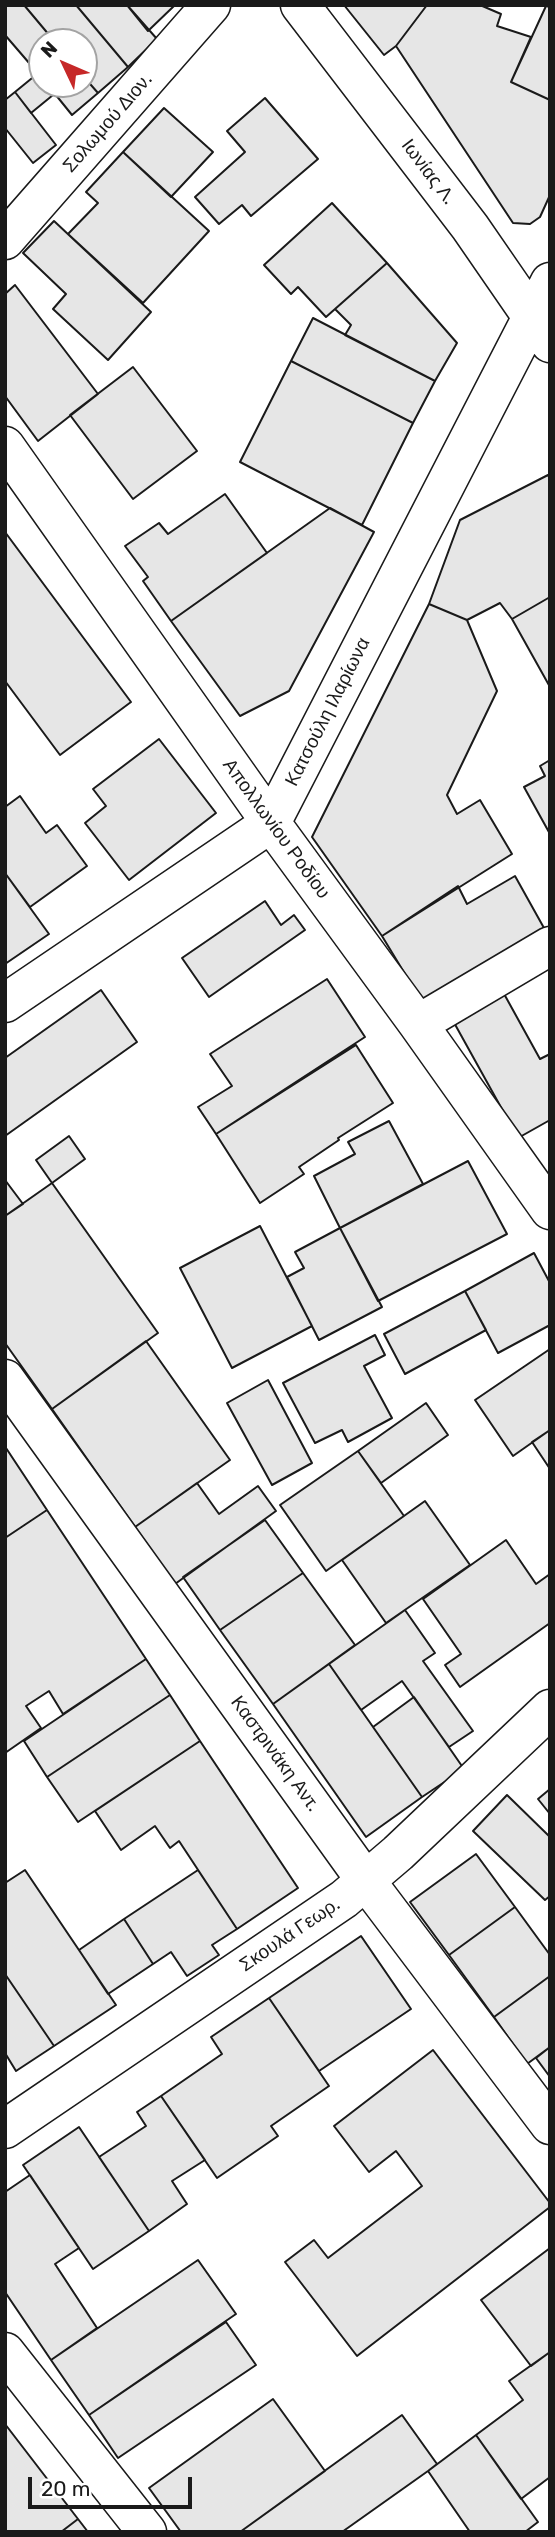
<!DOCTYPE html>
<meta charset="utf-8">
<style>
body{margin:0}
#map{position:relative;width:555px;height:2537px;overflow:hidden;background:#fff;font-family:Rubik,sans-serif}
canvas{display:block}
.frame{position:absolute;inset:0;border:7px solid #1a1a1a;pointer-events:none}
.north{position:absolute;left:28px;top:28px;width:70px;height:70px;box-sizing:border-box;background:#fff;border:2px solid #a3a3a3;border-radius:50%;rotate:314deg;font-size:19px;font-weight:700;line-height:28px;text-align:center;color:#1a1a1a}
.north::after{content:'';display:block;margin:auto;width:24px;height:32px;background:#c62828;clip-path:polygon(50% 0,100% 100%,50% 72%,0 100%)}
.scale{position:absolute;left:28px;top:2477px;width:164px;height:32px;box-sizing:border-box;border:4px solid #1a1a1a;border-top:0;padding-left:9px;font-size:21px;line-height:24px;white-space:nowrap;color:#1a1a1a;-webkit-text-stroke:5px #fff;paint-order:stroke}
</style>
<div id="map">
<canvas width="555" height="2537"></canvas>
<div class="frame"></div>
<div class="north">N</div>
<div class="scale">20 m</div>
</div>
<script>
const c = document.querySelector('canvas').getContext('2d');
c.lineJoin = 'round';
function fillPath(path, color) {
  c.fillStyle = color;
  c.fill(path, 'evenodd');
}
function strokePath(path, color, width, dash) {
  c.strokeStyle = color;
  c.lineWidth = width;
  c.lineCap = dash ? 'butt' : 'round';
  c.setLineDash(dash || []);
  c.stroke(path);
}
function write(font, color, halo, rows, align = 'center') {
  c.font = font + ' Rubik,sans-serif';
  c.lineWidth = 5;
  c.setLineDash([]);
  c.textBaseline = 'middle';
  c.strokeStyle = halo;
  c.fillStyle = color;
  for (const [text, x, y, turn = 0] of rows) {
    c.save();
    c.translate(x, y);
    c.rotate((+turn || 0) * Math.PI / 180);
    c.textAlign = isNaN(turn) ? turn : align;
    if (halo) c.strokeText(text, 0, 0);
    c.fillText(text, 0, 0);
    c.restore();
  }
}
const building = new Path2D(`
 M5,5H24L55,42H42V78L5,35Z
 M24,5H76L128,67L98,93L84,77V42H55Z
 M76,5H127L157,39L128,67Z
 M127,5H175L148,31Z
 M344,5H427L396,46L384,55Z
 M427,5H480L501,14L497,26L531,37L511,82L550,100V195L540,217L530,224L513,223L396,46Z
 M546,6L550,7V100L511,82Z
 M37,74L42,84H45L53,95L31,113L15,92Z
 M84,77L98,93L72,115L47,84H84Z
 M15,92L56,145L33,163L5,128V100Z
 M265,98L318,159L251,216L242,205L219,224L195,197L245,152L227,131Z
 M164,108L213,152L171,197L123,152Z
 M123,152L209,231L143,303L68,234L98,203L86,192Z
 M332,203L387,263L326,317L298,287L291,294L264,265Z
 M54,221L151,312L108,360L53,309L66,294L23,253Z
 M387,263L457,343L435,381L345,335L351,325L335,309Z
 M15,285L98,394L38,441L5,396V294Z
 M313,318L435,381L413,423L291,361Z
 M291,361L413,423L362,525L240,462Z
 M133,367L197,451L133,499L70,415Z
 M548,475L550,479V597L512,619L500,603L467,620L429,604L460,520Z
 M225,494L267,553L171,621L143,581L148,577L125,546L159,523L168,534Z
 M330,508L374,532L289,691L240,716L171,621Z
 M5,532L131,702L60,755L5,681Z
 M550,597V687L512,619Z
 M429,604L467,620L497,691L447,795L457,814L480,800L512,854L382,936L312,837Z
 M159,739L216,813L129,880L85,823L106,806L93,789Z
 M550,760V834L524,787L545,776L540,766Z
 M20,796L46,833L57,825L87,866L30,907L5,873V807Z
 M5,873L49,934L5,964Z
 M515,876L544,928L422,1002L382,936L458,886L467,904Z
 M265,901L281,925L294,915L305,930L209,997L182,958Z
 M327,979L365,1037L216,1134L198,1107L232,1086L210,1054Z
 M101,990L137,1042L5,1136V1058Z
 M503,992L540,1059L550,1054V1120L518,1138L452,1019Z
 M356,1045L393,1103L338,1138L339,1140L299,1167L304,1174L260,1203L216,1134Z
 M389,1121L423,1184L340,1228L314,1176L355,1154L348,1142Z
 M69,1136L85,1159L52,1183L36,1160Z
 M468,1161L507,1234L378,1301L340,1228Z
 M5,1180L23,1204L5,1216Z
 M52,1183L158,1333L52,1409L5,1343V1216Z
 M260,1226L312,1326L232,1368L180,1268Z
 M340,1228L382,1307L319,1340L287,1277L304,1268L295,1252Z
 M534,1253L550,1283V1325L498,1353L465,1291Z
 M465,1291L486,1330L405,1374L384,1334Z
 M375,1335L385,1355L364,1366L392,1418L348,1442L342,1430L315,1443L283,1383Z
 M146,1341L230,1460L135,1527L52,1409Z
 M550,1349V1430L513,1456L475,1400Z
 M268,1380L312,1463L272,1485L227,1403Z
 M426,1403L448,1435L381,1483L358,1451Z
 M550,1430V1469L532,1442Z
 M6,1448L47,1510L5,1538V1448Z
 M358,1451L404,1516L326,1571L280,1505Z
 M197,1483L219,1514L258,1486L276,1511L175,1584L135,1527Z
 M425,1501L470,1565L386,1623L342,1560Z
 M47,1510L146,1659L63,1714L49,1691L26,1706L41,1728L5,1753V1538Z
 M265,1520L303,1573L220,1630L183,1577Z
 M506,1540L536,1584L550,1574V1623L460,1687L445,1665L461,1654L423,1599Z
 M303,1573L355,1645L273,1704L220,1630Z
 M405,1610L435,1653L423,1661L473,1731L449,1747L402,1681L361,1710L329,1664Z
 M146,1659L170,1695L47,1777L24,1741Z
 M329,1664L422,1797L366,1837L273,1704Z
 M170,1695L200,1741L78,1822L47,1777Z
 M414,1697L464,1769L422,1797L373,1727Z
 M200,1741L298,1888L237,1929L179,1841L170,1848L155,1826L121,1850L95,1811Z
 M550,1789V1814L538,1799Z
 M507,1795L550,1837V1896L545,1900L473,1831Z
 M476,1854L515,1907L449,1955L410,1902Z
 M25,1870L116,2005L54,2046L5,1974V1883Z
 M198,1870L237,1929L212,1945L219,1955L187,1976L171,1952L153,1964L124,1919Z
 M515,1907L550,1955V1976L494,2017L449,1955Z
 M124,1919L153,1964L108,1994L79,1950Z
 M361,1936L411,2009L319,2071L269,1998Z
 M5,1974L54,2046L16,2071L5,2053Z
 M550,1976V2047L527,2064L494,2017Z
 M269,1998L329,2086L271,2126L278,2136L217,2178L161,2096L222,2054L211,2037Z
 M550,2047V2077L536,2058Z
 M433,2050L550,2203V2207L357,2356L285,2262L314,2240L328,2258L422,2186L396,2151L369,2172L334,2126Z
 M161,2096L205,2160L172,2181L187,2204L149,2231L99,2157L146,2126L137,2112Z
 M79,2127L149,2231L93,2269L23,2165Z
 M30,2175L79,2248L55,2264L97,2328L51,2360L5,2292V2192Z
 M550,2248V2352L531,2366L481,2300Z
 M198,2260L236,2314L89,2415L51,2360Z
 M226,2322L256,2365L118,2458L89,2415Z
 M550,2352V2477L521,2499L476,2435L523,2400L509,2381Z
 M273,2399L325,2471L240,2532H181L149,2488Z
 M402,2415L437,2464L428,2471L342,2532H240Z
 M5,2424L78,2519L61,2532H5Z
 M476,2435L538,2522L525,2532H470L428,2471Z
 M78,2519L88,2532H61Z`);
fillPath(building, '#e6e6e6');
strokePath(building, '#1a1a1a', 2);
const minor = new Path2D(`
 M300,5L470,227L550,343
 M5,240L211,5
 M5,446L271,823L418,1024L550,1210
 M5,1003L271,823L550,282
 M418,1024L550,946
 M5,1379L366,1881L550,2125
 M5,2129L344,1899L398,1853L550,1709
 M5,2352L147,2532`);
strokePath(minor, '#1a1a1a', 41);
strokePath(minor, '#fff', 38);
write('19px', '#1a1a1a', '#fff', [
 ["Σολωμού Διον.",108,123,-49],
 ["Ιωνίας Λ.",428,172,53],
 ["Κατσούλη Ιλαρίωνα",328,712,-63],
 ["Απολλωνίου Ροδίου",276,829,54],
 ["Καστρινάκη Αντ.",275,1754,54],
 ["Σκουλά Γεωρ.",290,1935,-34]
]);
</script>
